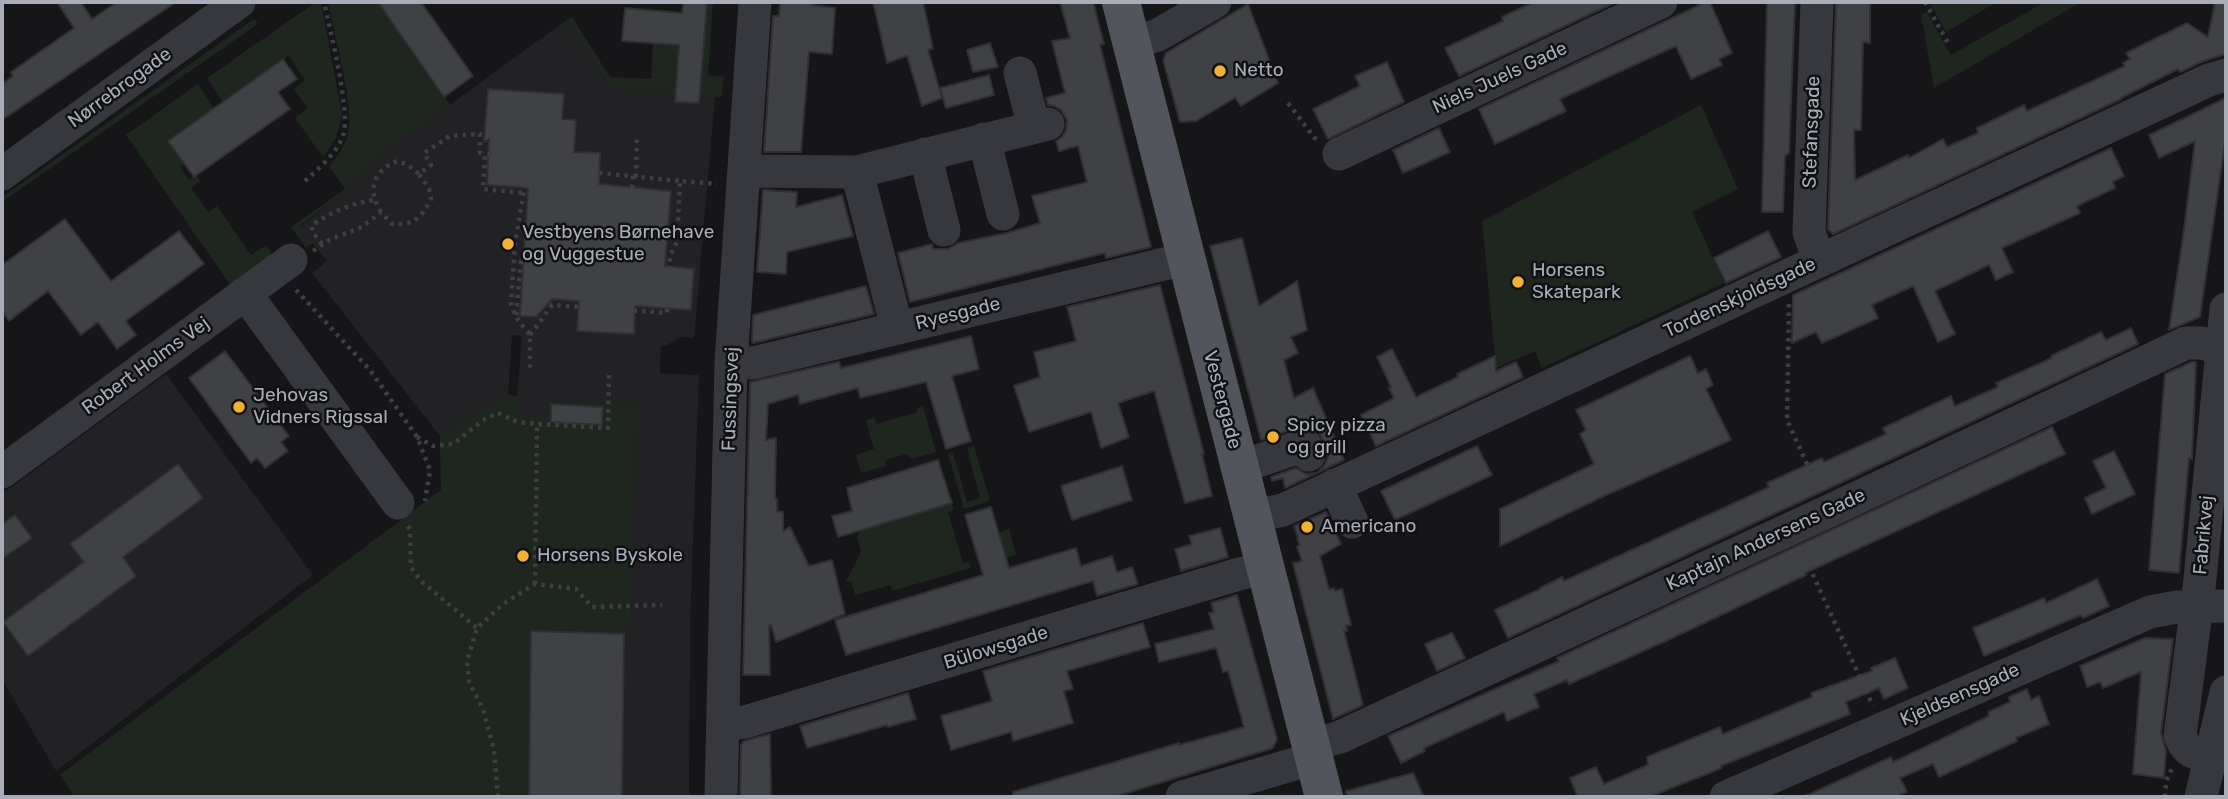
<!DOCTYPE html>
<meta charset="utf-8">
<style>
body{margin:0}
#map{position:relative;width:2228px;height:799px;overflow:hidden;background:#161618;font-family:Rubik,sans-serif}
canvas{display:block}
.frame{position:absolute;inset:0;border:4px solid #a8adb8;pointer-events:none}
</style>
<div id="map">
<canvas width="2228" height="799"></canvas>
<div class="frame"></div>
</div>
<script>
const c = document.querySelector('canvas').getContext('2d');
c.lineJoin = 'round';
function fillPath(path, color) {
  c.fillStyle = color;
  c.fill(path, 'evenodd');
}
function strokePath(path, color, width, dash) {
  c.strokeStyle = color;
  c.lineWidth = width;
  c.lineCap = dash ? 'butt' : 'round';
  c.setLineDash(dash || []);
  c.stroke(path);
}
function write(font, color, halo, rows, align = 'center') {
  c.font = font + ' Rubik,sans-serif';
  c.lineWidth = 5;
  c.setLineDash([]);
  c.textBaseline = 'middle';
  c.strokeStyle = halo;
  c.fillStyle = color;
  for (const [text, x, y, turn = 0] of rows) {
    c.save();
    c.translate(x, y);
    c.rotate((+turn || 0) * Math.PI / 180);
    c.textAlign = isNaN(turn) ? turn : align;
    if (halo) c.strokeText(text, 0, 0);
    c.fillText(text, 0, 0);
    c.restore();
  }
}
fillPath(new Path2D(`
 M565,21L613,90L715,96L694,338L681,337L667,345H661L660,373L699,375L690,622L689,797H75L60,775L441,490L440,436L312,273L327,261L300,227L347,190L385,152ZM512,335L522,336L517,396L508,395Z
 M166,374L313,575L56,771L2,679V494Z`), '#222225');
fillPath(new Path2D(`
 M316,2H321L342,114L336,138L323,157L295,118L308,108L294,89L305,80L289,56L223,102L207,78Z
 M328,2H378L450,105L385,152L347,190L300,226L313,243L306,248L291,227L345,189L329,166C336,158 343,149 347,138C356,111 334,33 328,2Z
 M707,2H713L708,75L724,77L721,97L613,90L565,21L572,17L610,77L651,79L653,43L679,45L701,74Z
 M1929,2H1997L1946,32Z
 M2045,2H2081L1934,88L1921,14L1927,12L1951,55Z
 M254,19L258,24L2,202V197Z
 M198,84L214,108L168,141L187,161L180,167L189,180L196,175L200,181L191,188L208,212L217,206L251,255L266,245L271,252L270,259L231,286L126,135Z
 M1701,105L1738,189L1692,212L1724,283L1542,368L1535,351L1496,368L1482,221Z
 M508,395L518,397V414L547,417L548,400L638,404L630,621L624,634L532,631L529,797H75L60,775L441,490L440,436Z
 M923,406L936,452L910,459L907,454L885,460L886,466L861,473L856,455L874,449L866,420L874,418L876,424L918,412L917,408Z
 M974,446L990,501L964,509L948,454L953,453L967,502L980,498L967,448Z
 M952,503L954,510L948,512L963,563L969,562L971,568L892,591L890,585L855,595L851,581L845,583L861,552L857,536L870,512L875,526Z
 M1009,529L1016,555L997,560L995,554L1004,551L999,532Z`), '#1e261f');
const building = new Path2D(`
 M57,2H81L92,19L117,2H176L2,120V84L13,76L11,72L74,28Z
 M378,2H421L473,76L444,97Z
 M683,2H707L699,103L675,102L679,45L622,41L625,8L682,13Z
 M780,2H813V5L835,8L832,54L809,52L801,152H764L773,16H779Z
 M873,2H923L933,48L928,50L942,98L922,106L907,56L887,63Z
 M1060,2H1093L1104,44L1100,45L1151,247L1106,258L1105,253L910,302L898,253L932,244L933,249H948L958,243L1007,233L1040,223L1032,196L1087,182L1078,146L1059,151L1056,141L1062,137L1066,130L1067,120L1061,110L1054,106L1048,105L1046,98L1065,93L1052,41L1070,38Z
 M1534,2H1616L1459,76L1445,48L1503,21L1502,17Z
 M1706,2H1710L1732,53L1719,59L1722,65L1691,79L1676,46L1560,99L1566,111L1495,144L1479,109Z
 M1767,2H1795L1789,153L1785,156L1783,212H1762Z
 M1836,2H1870V43L1863,42L1861,130H1854L1855,180L1908,155L1909,158L1943,139L1947,147L1978,133L1977,128L2024,105L2027,111L2125,66L2123,63L2130,59L2126,53L2187,23L2208,37L2215,2H2226V54L2201,62L2180,72L2178,69L2121,98V99L1833,234L1828,229Z
 M1248,4L1278,83L1241,106L1235,98L1196,121L1180,122L1163,60L1166,53Z
 M990,43L998,67L973,72L967,50Z
 M283,59L297,79L278,92L290,109L194,177L168,141Z
 M1387,62L1404,102L1328,139L1313,109L1360,86L1355,76Z
 M989,75L994,95L946,108L940,88Z
 M488,89L564,94L562,119L576,120L574,152L600,153L599,184L671,191L665,266L694,269L691,310L635,306L634,334L577,331L579,301L552,299L536,317L520,316L528,188L487,185L489,139L484,142Z
 M2226,98V135L2200,317L2169,330L2184,230L2195,141L2159,158L2149,135Z
 M1439,128L1450,152L1403,173L1393,150Z
 M2111,148L2124,176L2113,182L2115,188L2077,206L2080,213L2002,248L2013,272L1996,280L1989,265L1935,291L1955,334L1938,342L1913,286L1872,305L1878,318L1822,343L1816,332L1792,343L1793,295Z
 M763,190L797,192L796,207L842,195L853,236L787,252L786,274L757,272Z
 M65,219L111,281L179,231L204,264L126,321L136,335L117,349L98,322L81,335L48,291L9,321L2,311V265Z
 M1768,231L1781,257L1726,283L1714,258Z
 M1242,238L1259,306L1297,281L1307,330L1291,337L1298,353L1284,360L1294,398L1313,388L1344,460L1285,488L1283,478L1272,481L1271,477L1296,468L1306,474L1317,473L1324,466L1328,458L1327,449L1318,431L1308,426L1299,427L1261,440L1210,246Z
 M1160,285L1204,454H1202L1212,496L1185,503L1154,391L1118,403L1129,437L1101,448L1091,412L1029,432L1014,386L1040,377L1034,352L1076,341L1067,307Z
 M866,286L874,314L753,343L752,341L753,315Z
 M2131,328L2138,344L1508,638L1495,610L1540,589V588L1562,577L1564,581L1769,487L1767,483L1822,458L1824,462L1886,434L1883,428L1951,396L1955,406L1998,387L1996,383L2052,358L2051,356L2101,332L2106,340Z
 M971,336L979,369L952,376L971,441L946,449L926,382L860,398L858,388L800,404L798,395L768,404L766,440L776,438L775,498L777,499V511L783,512V531L790,527L809,566L832,560L845,614L776,642L771,625L769,626L770,675H743L750,382L839,362L841,368Z
 M1392,349L1416,397L1458,377L1457,374L1495,356L1496,371L1516,362L1523,377L1376,446L1361,415L1394,398L1389,388L1391,387L1377,357Z
 M225,351L289,436L281,442L288,451L265,468L257,458L251,463L189,378Z
 M1690,356L1698,373L1706,369L1713,385L1706,389L1731,440L1604,496L1500,546V509L1594,464L1580,434L1586,430L1576,410Z
 M2192,362H2196L2192,459L2189,458L2179,573L2149,570L2165,374Z
 M551,404L603,407L602,425L551,422Z
 M2052,427L2065,454L1805,573L1806,575L1666,641L1569,684L1567,680L1534,694L1539,707L1507,721L1504,712L1424,748L1425,751L1401,763L1388,736L1559,661L1557,658Z
 M1477,446L1492,475L1395,520L1381,491Z
 M2114,451L2135,494L2092,514L2085,498L2106,488L2093,461Z
 M938,460L952,503L838,537L832,516L852,511L847,488Z
 M178,464L203,498L123,557L136,576L28,656L3,622L84,562L70,544Z
 M1122,466L1132,500L1072,520L1061,486Z
 M991,507L1009,568L1076,548L1081,566L1112,556L1117,572L1132,567L1138,584L1097,596L1093,581L846,655L835,620L983,575L965,515Z
 M1326,512L1341,544L1320,556L1329,589L1334,588L1335,591L1342,589L1351,625L1346,626L1347,631H1344L1363,705L1333,719L1293,563L1302,561L1297,547L1300,545L1297,539L1298,538L1294,526Z
 M15,515L32,538L2,559V524Z
 M1220,528L1228,557L1181,571L1175,549L1192,544L1189,536Z
 M2097,579L2109,606L2083,618L2081,615L1984,656L1973,628L2044,598L2046,603Z
 M1237,595L1277,739L1273,748L1114,797H1013V792L1179,743V745L1244,727L1228,671L1223,672L1216,648L1159,662L1155,644L1214,629L1209,613L1214,612L1211,603Z
 M1143,623L1150,647L1067,671L1073,689L1064,691L1073,723L1013,741L1011,732L951,750L941,716L992,701L983,671Z
 M531,631L624,634L622,797H529Z
 M1452,633L1465,658L1437,671L1425,644Z
 M2145,638L2173,639L2161,733L2166,751L2164,778L2133,774L2141,672L2103,688L2100,682L2087,687L2080,666Z
 M1895,658L1908,688L1884,699L1879,688L1846,702L1850,714L1721,766L1722,768L1649,797H1572L1577,795L1570,778L1596,767L1604,784L1648,765L1647,757L1720,727L1723,734L1812,697L1811,693L1872,671L1871,668Z
 M2027,689L2031,700L2039,696L2049,724L2016,738L2017,741L1939,777L1933,764L1900,778L1907,792L1895,797H1803L1891,757L1893,762L1925,747L1989,716L1988,712L2010,702L2009,697Z
 M908,693L916,719L888,727L887,725L807,748L800,726Z
 M770,734L771,797H740L741,745L744,741Z
 M1413,773L1424,797H1347L1346,791Z`);
fillPath(building, '#404145');
strokePath(building, '#303034', 2);
strokePath(new Path2D(`
 M1925,2L1948,43
 M1288,103L1317,141
 M508,156L485,154L483,189L524,193
 M599,173L680,181
 M636,177L637,137
 M305,181C319,168 336,154 343,136C351,112 330,30 324,2
 M525,184L515,244L511,303L515,316L530,335V370
 M632,188L633,176
 M381,212C367,190 373,171 397,161L408,165L419,174
 M322,244L312,231V225C330,213 352,203 374,200
 M313,251L329,240L362,227L381,212L392,224C415,225 421,218 431,199L429,189L419,174L431,165L424,153L450,136L480,134V153L485,154
 M296,290L370,370L417,437L430,470L425,501
 M1789,304L1787,420L1818,488
 M516,315L521,261L540,252L543,195
 M530,335L552,305L667,313L670,256L677,242L680,181L717,184
 M417,437L433,446L453,444L485,419L498,413L517,422L537,424
 M408,526L410,530L411,567L421,581L477,628
 M1802,551L1873,706
 M535,584L537,424L608,428L609,375
 M498,797L494,750L483,709L469,682L467,661L477,628L503,604L535,584L576,589L592,607L662,605
 M2165,797L2166,782L2172,768`), '#3d3f44', 4.5, [3.5, 5]);
strokePath(new Path2D(`
 M1817,2L1809,232L1819,261
 M1131,43L1158,35L1215,2
 M1020,73L1034,127
 M984,139L1003,214
 M925,154L944,230
 M1339,154L1661,2
 M744,171L857,172L897,328
 M857,172L1048,124
 M2,174L239,2
 M245,293L398,503
 M731,363H753L1185,259
 M1240,467L1305,445L1309,455
 M2,472L291,260
 M1335,485L1352,522
 M1253,516L1283,510L2209,80L2226,75
 M724,724L745,722L1239,574L1266,568
 M1312,745L1340,737L1829,511L2186,343H2201L2221,348
 M2210,758C2194,752 2186,753 2180,735L2199,589L2226,309
 M721,797L731,363L755,2
 M1182,797L1315,758
 M1726,797L2150,612L2177,607L2226,606
 M2201,797L2226,692`), '#37383d', 33);
strokePath(new Path2D(`
 M1121,2L1324,797`), '#53555c', 38);
for (const [x, y, r, color] of [
 [1220,71,7,"#f2b134"],
 [508,244,7,"#f2b134"],
 [1518,282,7,"#f2b134"],
 [239,407,7,"#f2b134"],
 [1273,437,7,"#f2b134"],
 [1307,527,7,"#f2b134"],
 [523,556,7,"#f2b134"]
]) {
  const dot = new Path2D();
  dot.arc(x, y, r, 0, 2 * Math.PI);
  c.fillStyle = color;
  c.fill(dot);
  strokePath(dot, '#111113', 2.5);
}
write('19px', '#a8adb8', '#111113', [
 ["Netto",1234,71],
 ["Vestbyens Børnehave",522,233],
 ["og Vuggestue",522,255],
 ["Horsens",1532,271],
 ["Skatepark",1532,293],
 ["Jehovas",253,396],
 ["Vidners Rigssal",253,418],
 ["Spicy pizza",1287,426],
 ["og grill",1287,448],
 ["Americano",1321,527],
 ["Horsens Byskole",537,556]
], 'left');
write('19px', '#a8adb8', '#111113', [
 ["Niels Juels Gade",1500,78,-25],
 ["Nørrebrogade",120,88,-36],
 ["Stefansgade",1812,132,-88],
 ["Tordenskjoldsgade",1740,298,-25],
 ["Ryesgade",958,314,-14],
 ["Robert Holms Vej",146,366,-36],
 ["Fussingsvej",731,399,-88],
 ["Vestergade",1222,400,75],
 ["Fabrikvej",2204,535,-85],
 ["Kaptajn Andersens Gade",1766,540,-25],
 ["Bülowsgade",996,648,-17],
 ["Kjeldsensgade",1960,695,-24]
]);
</script>
